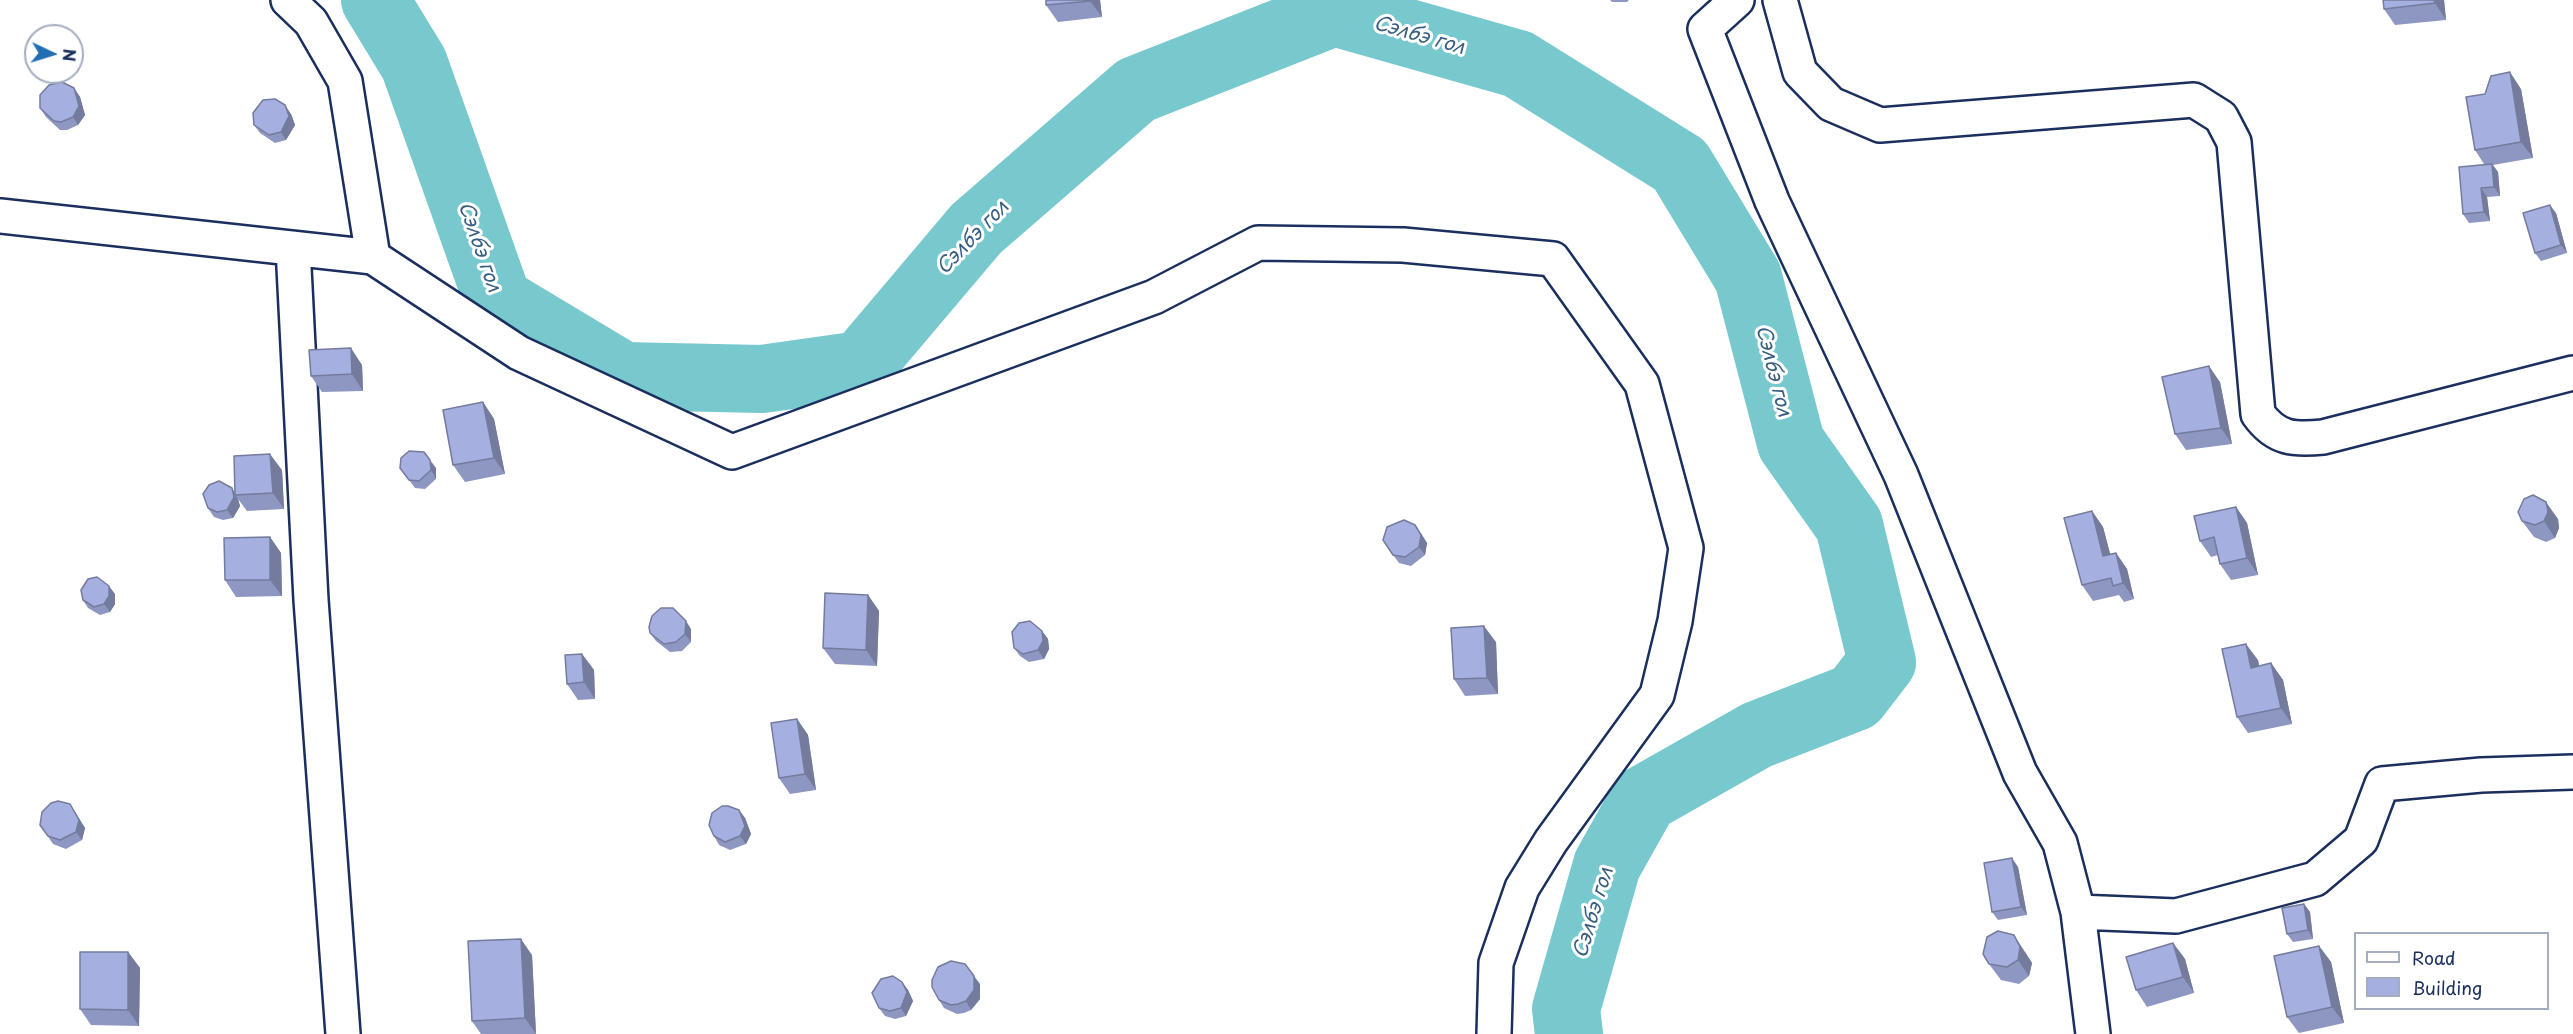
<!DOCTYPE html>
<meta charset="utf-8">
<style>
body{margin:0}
#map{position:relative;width:2573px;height:1034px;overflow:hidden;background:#fff;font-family:"Playpen Sans",sans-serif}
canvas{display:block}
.legend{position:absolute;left:2354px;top:932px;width:195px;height:78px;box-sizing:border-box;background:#fff;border:2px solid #a4acbf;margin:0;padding:8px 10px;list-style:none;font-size:18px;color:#1b2f5e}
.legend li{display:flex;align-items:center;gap:12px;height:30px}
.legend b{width:30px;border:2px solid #a4acbf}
.north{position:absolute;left:24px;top:24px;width:60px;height:60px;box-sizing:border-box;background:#fff;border:2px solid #a4acbf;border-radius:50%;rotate:94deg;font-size:16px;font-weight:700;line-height:24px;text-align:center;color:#1b2f5e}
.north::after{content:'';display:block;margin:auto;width:21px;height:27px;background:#1f6fb2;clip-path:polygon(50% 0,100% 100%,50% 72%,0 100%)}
</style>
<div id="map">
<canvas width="2573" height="1034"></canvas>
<ul class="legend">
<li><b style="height:8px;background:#fff"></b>Road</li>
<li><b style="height:16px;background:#a5b0e0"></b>Building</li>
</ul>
<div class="north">N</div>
</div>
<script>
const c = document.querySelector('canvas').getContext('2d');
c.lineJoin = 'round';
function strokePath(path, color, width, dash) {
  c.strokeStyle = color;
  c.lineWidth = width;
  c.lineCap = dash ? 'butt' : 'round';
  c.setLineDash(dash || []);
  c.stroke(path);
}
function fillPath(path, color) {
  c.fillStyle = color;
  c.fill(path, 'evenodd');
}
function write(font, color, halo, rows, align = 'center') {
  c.font = font + ' "Playpen Sans",sans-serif';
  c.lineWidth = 6;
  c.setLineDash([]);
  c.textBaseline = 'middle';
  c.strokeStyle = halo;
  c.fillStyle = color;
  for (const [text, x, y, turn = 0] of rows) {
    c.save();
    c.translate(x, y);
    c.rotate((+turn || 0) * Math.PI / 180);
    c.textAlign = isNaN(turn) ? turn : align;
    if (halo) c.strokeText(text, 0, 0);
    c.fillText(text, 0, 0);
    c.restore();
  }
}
strokePath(new Path2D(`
 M375,0L414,64L498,301L623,376L762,379L861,365L976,229L1136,90L1334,12L1518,64L1680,165L1748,277L1791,443L1849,525L1882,662L1855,697L1757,735L1644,799L1607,865L1566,1009L1569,1034`), '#77c9ce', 68);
const minor = new Path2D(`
 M288,0L311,22L345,81L373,257
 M1737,0L1705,29L1772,201L1901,475L2020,773L2060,843L2078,912L2093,1034
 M1780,0L1800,72L1831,104L1880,125L2194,100L2221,117L2234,142L2258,414C2276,439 2294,440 2323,437L2573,373
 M0,216L373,257L519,353L732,452L1154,297L1258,243L1403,245L1553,259L1642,384L1686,548L1675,621L1657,695L1551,841L1522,888L1496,963L1494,1034
 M293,248L311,600L343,1034
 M2078,912L2176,916L2315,879L2361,840L2382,784L2481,775L2573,772`);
strokePath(minor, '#1b2f5e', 38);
strokePath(minor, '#fff', 33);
fillPath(new Path2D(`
 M1100,0L1102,17L1058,22L1046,5Z
 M1610,0H1629L1627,2H1612Z
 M2444,0L2446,20L2395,25L2384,9Z
 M74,88L80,97L85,115L78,125L67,130H60L46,117L40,108Z
 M2521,89L2533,158L2493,165L2498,172L2500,196L2487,197L2490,221L2469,223L2463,214L2484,164L2475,150Z
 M291,114L295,125L286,140L275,143L260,133L254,125Z
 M2556,213L2567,253L2541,261L2535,253Z
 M362,365L363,391L322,392L311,376Z
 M2220,382L2232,444L2186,450L2175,434Z
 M483,402L494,419L505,474L465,482L453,465Z
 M400,468H436V479L425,489L415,488Z
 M282,470L284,509L247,511L238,499L240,506L233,518L223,520L214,517L208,508L232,488L235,493Z
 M2236,507L2247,523L2258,575L2231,580L2220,564L2218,555L2211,557L2200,541Z
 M2092,511L2103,527L2110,554L2116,553L2127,569L2134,599L2124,602L2119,595L2093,601L2082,585Z
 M2558,519L2559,528L2555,538L2546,542L2534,537L2522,521Z
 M1421,533L1427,543L1425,555L1411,566L1399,563L1393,555Z
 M270,537L281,553L282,596L236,597L225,580Z
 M115,594V604L110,612L100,615L88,608L83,600Z
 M868,595L879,611L877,666L835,664L823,648Z
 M691,629V642L682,651L670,652L656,641L650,633Z
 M1042,631L1048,639L1049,649L1044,659L1029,662L1020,656L1014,648Z
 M1496,642L1498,694L1465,696L1454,679Z
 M582,654L594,670L595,699L578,700L567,684Z
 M2258,660L2259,666L2271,663L2283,680L2292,724L2248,733L2237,717Z
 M797,719L808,735L816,790L790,794L779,778Z
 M739,810L745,818L751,834L746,844L730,850L719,845L714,836Z
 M75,812L85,828L82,840L66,849L53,844L40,825Z
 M2018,867L2027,915L1998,920L1992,912Z
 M2304,904L2310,912L2313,939L2293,942L2287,934Z
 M2173,943L2185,959L2194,993L2147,1007L2136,990Z
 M2319,946L2331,962L2344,1023L2299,1033L2287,1017Z
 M128,952L140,968L139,1026L91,1025L80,1009Z
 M2025,952L2032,963L2029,976L2019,984L2001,980L1989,964Z
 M532,955L536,1034H481L472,1021Z
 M902,982L908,990L913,1001L906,1016L895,1019L885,1016L879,1008Z
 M980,984V999L971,1010L964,1013L957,1014L944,1008L939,1000Z`), '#8e97c1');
fillPath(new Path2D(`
 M1090,0H1100L1102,17L1090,1Z
 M2434,0H2444L2446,20L2435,3Z
 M2510,72L2521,89L2533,158L2521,142Z
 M74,88L80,97L85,115L78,125L73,117Z
 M285,105L291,114L295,125L286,140L281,132Z
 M2492,164L2498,172L2500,196L2494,187Z
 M2481,188L2487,197L2490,221L2484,212Z
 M2550,205L2556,213L2567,253L2561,245Z
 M351,348L362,365L363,391L352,374Z
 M2209,366L2220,382L2232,444L2221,428Z
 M483,402L494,419L505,474L494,458Z
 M270,454L282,470L284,509L273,493Z
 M430,460L436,468V479L431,470Z
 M232,488L236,495H235L238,499L240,506L233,518L227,510Z
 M2546,502L2558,519L2559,528L2555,538L2544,521Z
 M2236,507L2247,523L2258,575L2247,558Z
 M2092,511L2103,527L2115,572L2103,556Z
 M1415,525L1427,543L1425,555L1419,547Z
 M270,537L281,553L282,596L270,580Z
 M2116,553L2127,569L2134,599L2123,583Z
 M109,586L115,594V604L110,612L104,604Z
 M868,595L879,611L877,666L866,650Z
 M686,621L691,629V642L685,634Z
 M1484,626L1496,642L1498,694L1487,678Z
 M1042,631L1048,639L1049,649L1044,659L1038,650Z
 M2246,644L2258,660L2263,684L2251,668Z
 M582,654L594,670L595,699L584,682Z
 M2271,663L2283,680L2292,724L2281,708Z
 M797,719L808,735L816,790L805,774Z
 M70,804L85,828L82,840L76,832Z
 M739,810L745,818L751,834L746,844L740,836Z
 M2012,858L2018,867L2027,915L2021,907Z
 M2304,904L2310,912L2313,939L2308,930Z
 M2014,935L2025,952L2032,963L2029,976L2018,960Z
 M521,939L532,955L536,1034L525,1018Z
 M2173,943L2185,959L2194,993L2183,977Z
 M2319,946L2331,962L2344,1023L2332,1007Z
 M128,952L140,968L139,1026L128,1010Z
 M974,976L980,984V999L971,1010L966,1001Z
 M902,982L908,990L913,1001L906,1016L901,1008Z`), '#747b9d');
const building = new Path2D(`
 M1046,0H1090V1L1046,5Z
 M2383,0H2434L2435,3L2384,9Z
 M2510,72L2521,142L2475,150L2466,97L2485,94L2491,76Z
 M62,82L74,88L79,106L73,117L61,122L54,121L40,108V95L49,85Z
 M275,99L285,105L289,116L281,132L269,135L254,125L253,113L263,100Z
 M2492,164L2494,187L2481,188L2484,212L2463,214L2459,167Z
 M2550,205L2561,245L2535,253L2523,213Z
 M351,348L352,374L311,376L309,350Z
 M2209,366L2221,428L2175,434L2162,377Z
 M483,402L494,458L453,465L443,410Z
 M409,451L424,452L430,460L431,470L419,481L409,480L400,468L401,458Z
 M270,454L273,493L235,495L234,456Z
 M219,481L232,488L234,497L227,510L217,512L208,508L203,494L209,485Z
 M2533,495L2546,502L2548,512L2544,521L2535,525L2522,521L2518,512L2524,499Z
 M2236,507L2247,558L2220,564L2214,537L2200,541L2194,516Z
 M2092,511L2103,556L2116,553L2123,583L2113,586L2111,578L2082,585L2064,518Z
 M1404,520L1415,525L1421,535L1419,547L1405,557L1393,555L1383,540L1387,527Z
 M270,537V580H225L224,538Z
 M97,577L109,586V596L104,604L94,607L83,600L81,590L88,579Z
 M825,593L868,595L866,650L823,648Z
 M661,608H673L686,621L685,634L676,642L664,644L650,633L649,627L652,616Z
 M1030,621L1042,631L1043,641L1038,650L1023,654L1014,648L1012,632L1019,623Z
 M1484,626L1487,678L1454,679L1451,628Z
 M2246,644L2251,668L2271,663L2281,708L2237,717L2222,649Z
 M582,654L584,682L567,684L565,655Z
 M797,719L805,774L779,778L771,723Z
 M58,801L70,804L79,820L76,832L60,840L48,836L40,825L42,812L51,803Z
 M722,806H728L739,810L745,826L740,836L725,842L714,836L709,825L712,813Z
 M2012,858L2021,907L1992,912L1984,863Z
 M2304,904L2308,930L2287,934L2282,908Z
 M1998,931L2014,935L2020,947L2018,960L2007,967L1989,964L1983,954L1987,937Z
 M521,939L525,1018L472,1021L468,941Z
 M2173,943L2183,977L2136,990L2126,957Z
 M2319,946L2332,1007L2287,1017L2274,956Z
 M80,952H128V1010L80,1009Z
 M951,961L965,964L974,976V990L966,1001L958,1004L951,1005L939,1000L932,987V980L938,967Z
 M893,976L902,982L907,992L901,1008L890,1011L879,1008L872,993L881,979Z`);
fillPath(building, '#a5b0e0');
strokePath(building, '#747b9d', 1.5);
write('italic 20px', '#375d80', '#fff', [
 ["Сэлбэ гол",1419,36,16],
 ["Сэлбэ гол",973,238,-46],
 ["Сэлбэ гол",479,247,71],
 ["Сэлбэ гол",1773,371,76],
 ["Сэлбэ гол",1594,913,-73]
]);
</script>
